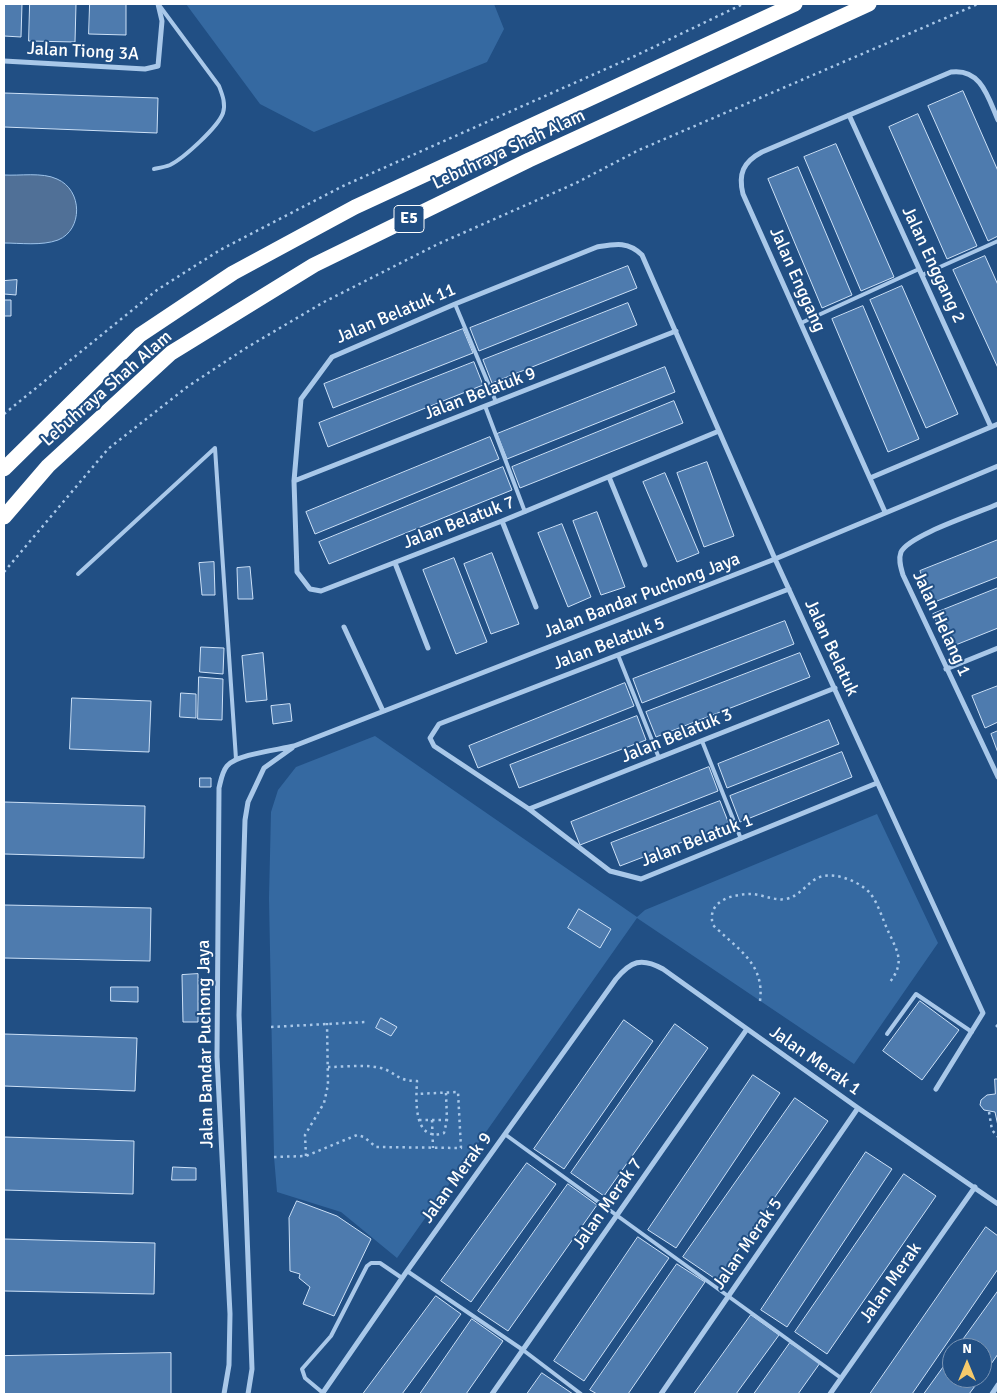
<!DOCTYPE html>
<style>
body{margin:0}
#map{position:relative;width:1002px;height:1398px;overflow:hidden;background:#214f84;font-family:Signika,sans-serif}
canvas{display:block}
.frame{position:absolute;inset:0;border:5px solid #fff;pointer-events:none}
.north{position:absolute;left:942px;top:1338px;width:50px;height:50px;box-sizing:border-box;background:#214f84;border:1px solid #7a95b5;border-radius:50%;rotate:0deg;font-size:14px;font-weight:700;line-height:20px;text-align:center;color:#fff}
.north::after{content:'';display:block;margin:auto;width:18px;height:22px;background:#f6ca6b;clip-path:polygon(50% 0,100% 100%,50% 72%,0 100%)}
</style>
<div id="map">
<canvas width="1002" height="1398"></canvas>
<div class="frame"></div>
<div class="north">N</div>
</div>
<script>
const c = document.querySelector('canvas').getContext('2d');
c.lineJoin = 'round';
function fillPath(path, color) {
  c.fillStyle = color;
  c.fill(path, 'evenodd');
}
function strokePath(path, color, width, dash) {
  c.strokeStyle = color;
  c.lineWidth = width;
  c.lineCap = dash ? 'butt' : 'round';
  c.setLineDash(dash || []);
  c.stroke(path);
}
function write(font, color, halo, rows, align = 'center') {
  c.font = font + ' Signika,sans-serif';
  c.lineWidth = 4;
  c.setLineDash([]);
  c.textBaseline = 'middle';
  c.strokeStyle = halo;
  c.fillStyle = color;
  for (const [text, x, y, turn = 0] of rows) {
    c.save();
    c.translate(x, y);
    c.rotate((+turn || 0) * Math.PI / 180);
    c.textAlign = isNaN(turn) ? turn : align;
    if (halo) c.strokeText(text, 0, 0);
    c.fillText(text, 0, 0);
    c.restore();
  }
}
fillPath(new Path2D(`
 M186,4H494L504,29L487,62L314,132L260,104Z
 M375,736L637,917L645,910L877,814L938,943L854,1064L637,918L397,1258L341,1212L277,1192L274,1157L269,898L271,812L278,790L296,767Z`), '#3569a1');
const water = new Path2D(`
 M4,175C20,176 42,172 57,179C83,190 83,230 58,240C42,246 20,243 4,243Z`);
fillPath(water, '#507097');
strokePath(water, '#9dc3ea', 1);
const building = new Path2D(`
 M4,4H22L21,37L4,36Z
 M30,4H76L75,42L29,41Z
 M90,4H126V35L89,34Z
 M963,91L998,171V236L988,241L928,106Z
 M4,93L158,98L157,133L4,127Z
 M918,114L977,246L947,259L889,127Z
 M836,144L894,277L861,291L804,157Z
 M798,167L852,295L822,308L768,179Z
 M985,256L998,285V368L953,270Z
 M628,266L637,288L479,351L470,328Z
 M17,280L16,295L4,294V281Z
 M902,286L958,414L926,428L870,300Z
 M4,300H11V316H4Z
 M628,303L637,325L492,383L483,360Z
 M863,306L919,439L888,452L832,319Z
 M463,329L473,353L333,408L324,384Z
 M474,362L483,385L328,447L319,423Z
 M665,367L675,392L507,459L497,434Z
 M674,401L683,423L520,488L512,467Z
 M490,437L499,459L315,534L306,512Z
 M707,462L734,536L704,547L677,473Z
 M503,467L512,490L329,564L319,542Z
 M665,473L699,553L677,562L643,482Z
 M597,512L625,587L601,595L573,521Z
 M562,524L591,597L568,607L538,533Z
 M998,540V577L932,603L920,571Z
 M492,553L519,624L491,634L464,564Z
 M454,558L487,642L456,654L423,570Z
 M214,562L215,595H202L199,563Z
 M250,567L253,599H238L237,568Z
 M998,588V628L948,648L933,614Z
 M785,621L794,644L642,703L633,679Z
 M201,647L224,648L223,674L200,672Z
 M263,653L267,700L246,702L242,656Z
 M800,653L810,677L656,737L646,712Z
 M199,677L223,679L222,720L198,719Z
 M625,683L634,706L478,768L469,746Z
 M998,686V722L985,728L972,696Z
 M181,693L196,694V718L180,717Z
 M72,698L151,701L149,752L70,749Z
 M290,704L292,721L273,724L271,706Z
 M637,716L646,740L519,788L510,765Z
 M829,720L839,744L727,788L718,764Z
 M998,731V753L991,734Z
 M842,752L852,777L740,822L730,796Z
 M709,767L718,791L580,845L571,822Z
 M200,778H211V787H200Z
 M720,801L729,824L620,866L611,843Z
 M4,802L145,806L144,858L4,854Z
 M4,905L151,908L150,961L4,958Z
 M579,909L611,929L600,948L568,928Z
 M198,974V1022H183L182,975Z
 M111,987H138V1002L111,1001Z
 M920,1001L959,1030L922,1080L883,1051Z
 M381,1018L397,1027L391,1036L376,1028Z
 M624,1020L653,1041L564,1169L534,1149Z
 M675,1024L708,1048L604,1196L571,1173Z
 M4,1034L137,1038L135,1091L4,1086Z
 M753,1075L780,1093L676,1248L648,1230Z
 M995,1079H998V1126L995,1112L984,1110L980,1105L981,1100L987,1095L995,1094Z
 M795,1098L828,1121L717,1280L683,1257Z
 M4,1137L134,1141L133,1194L4,1190Z
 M866,1152L892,1169L787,1327L761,1310Z
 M527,1163L556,1184L471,1302L441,1281Z
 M173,1167L196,1168V1180H172Z
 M904,1174L936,1196L827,1354L795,1332Z
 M568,1184L597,1205L508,1331L478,1311Z
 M297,1201L337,1216L371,1239L334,1316L303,1304L310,1287L299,1278L300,1274L290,1271L289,1218Z
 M986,1227L998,1236V1269L912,1394H870Z
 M638,1237L669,1258L584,1381L554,1361Z
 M4,1239L155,1243L154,1294L4,1291Z
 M677,1264L705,1282L628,1394H597L590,1390Z
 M998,1291V1354L982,1377V1348H957Z
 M436,1296L461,1314L402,1394H363Z
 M751,1315L779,1335L736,1394H694Z
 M472,1319L503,1341L466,1394H420Z
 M790,1343L820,1363L798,1394H754Z
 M171,1353V1394H4V1356Z
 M952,1355V1378H981L969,1394H924Z
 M542,1373L573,1394H527Z`);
fillPath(building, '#4e7bae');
strokePath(building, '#cde1f7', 1);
strokePath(new Path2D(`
 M4,414L157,290L220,250L343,186L635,56L743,4
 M4,572L108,449L187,387L246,348L324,302L438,244L576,183L639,150L978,4
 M760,1001C765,963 737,949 713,925C706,901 732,894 752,894C764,895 775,901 786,899C799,896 804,887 814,880C829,869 857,880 869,892C878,902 883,921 889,933C899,954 904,963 890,982
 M996,1025L998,1027
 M271,1027L365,1022
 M328,1067C345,1067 365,1064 381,1068C396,1072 396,1081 417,1081C416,1100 413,1143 444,1133L447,1120L446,1093
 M989,1112L992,1130L998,1137
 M419,1120H447
 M432,1120L433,1148
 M306,1156L305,1135L324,1103L328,1085L327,1023
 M274,1157L306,1156L357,1135L364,1137L376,1147L461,1148L458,1092L416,1094`), '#a9c8e9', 2.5, [2.5, 4]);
strokePath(new Path2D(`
 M154,169C159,168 165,167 170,165C184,158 218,127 223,113C226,103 222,94 219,86L159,5
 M922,275L998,241
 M455,304L496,402
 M801,323L919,269
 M485,406L525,512
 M215,448L236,759
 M78,574L215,448
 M618,655L659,758
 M702,741L741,839
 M887,1034L916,994L972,1032
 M506,1135L841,1378
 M407,1271L523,1350L581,1394
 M323,1393L305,1378L302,1369L331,1336L367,1266L371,1263H380L402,1278`), '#a9c8e9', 4);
strokePath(new Path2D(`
 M4,61L145,69L158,66L162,21L158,4
 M849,115L991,427
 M719,431L502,521L321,591L310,589L297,572L294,481L301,399L332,357L455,304L597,247C615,244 628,241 642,255L775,559L983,1013L936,1089
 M609,477L645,565
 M870,478L998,424
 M294,481L676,331
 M998,504C978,513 909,535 901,552C898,560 901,568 903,575L998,777
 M885,512L743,194C738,174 743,162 762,152L951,72C981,68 988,97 998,120
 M502,521L536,607
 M395,563L428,648
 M789,589L439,724L430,738L434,746L529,809L610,871L641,879L877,783
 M344,627L383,711
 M946,669L998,648
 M529,809L835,688
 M224,1394L229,1365L230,1314L217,1057L219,788C221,780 222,772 227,766C237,754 278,750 294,746L775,559L998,466
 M248,1394L252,1369L239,1015L245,820L248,802L264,768L292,748
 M322,1394L407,1271L616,979C631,961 641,957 663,969L858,1108L998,1204
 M492,1394L747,1029
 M661,1394L858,1108
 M830,1394L975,1187
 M992,1394L998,1385`), '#a9c8e9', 5);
strokePath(new Path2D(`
 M4,469L140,335L233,273L355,207L795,4
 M4,517L48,466L171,353L314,265L529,160L869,4`), '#fff', 15);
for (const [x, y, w] of [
 [409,219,30]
]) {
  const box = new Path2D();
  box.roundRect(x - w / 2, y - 13.5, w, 27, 4);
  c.fillStyle = '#214f84';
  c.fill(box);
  strokePath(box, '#fff', 1);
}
write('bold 16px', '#fff', null, [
 ["E5",409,219]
]);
write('18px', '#fff', '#214f84', [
 ["Jalan Tiong 3A",83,52,3],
 ["Lebuhraya Shah Alam",509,150,-25],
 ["Jalan Enggang 2",933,265,65],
 ["Jalan Enggang",797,280,66],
 ["Jalan Belatuk 11",396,314,-23],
 ["Lebuhraya Shah Alam",107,389,-41],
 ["Jalan Belatuk 9",480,394,-21],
 ["Jalan Belatuk 7",459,523,-21],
 ["Jalan Bandar Puchong Jaya",642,596,-21],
 ["Jalan Helang 1",941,624,65],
 ["Jalan Belatuk 5",609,644,-21],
 ["Jalan Belatuk",831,648,65],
 ["Jalan Belatuk 3",677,736,-22],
 ["Jalan Belatuk 1",697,841,-21],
 ["Jalan Bandar Puchong Jaya",206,1044,-91],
 ["Jalan Merak 1",815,1061,35],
 ["Jalan Merak 9",457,1178,-54],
 ["Jalan Merak 7",608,1204,-55],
 ["Jalan Merak 5",748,1244,-55],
 ["Jalan Merak",891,1283,-55]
]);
</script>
